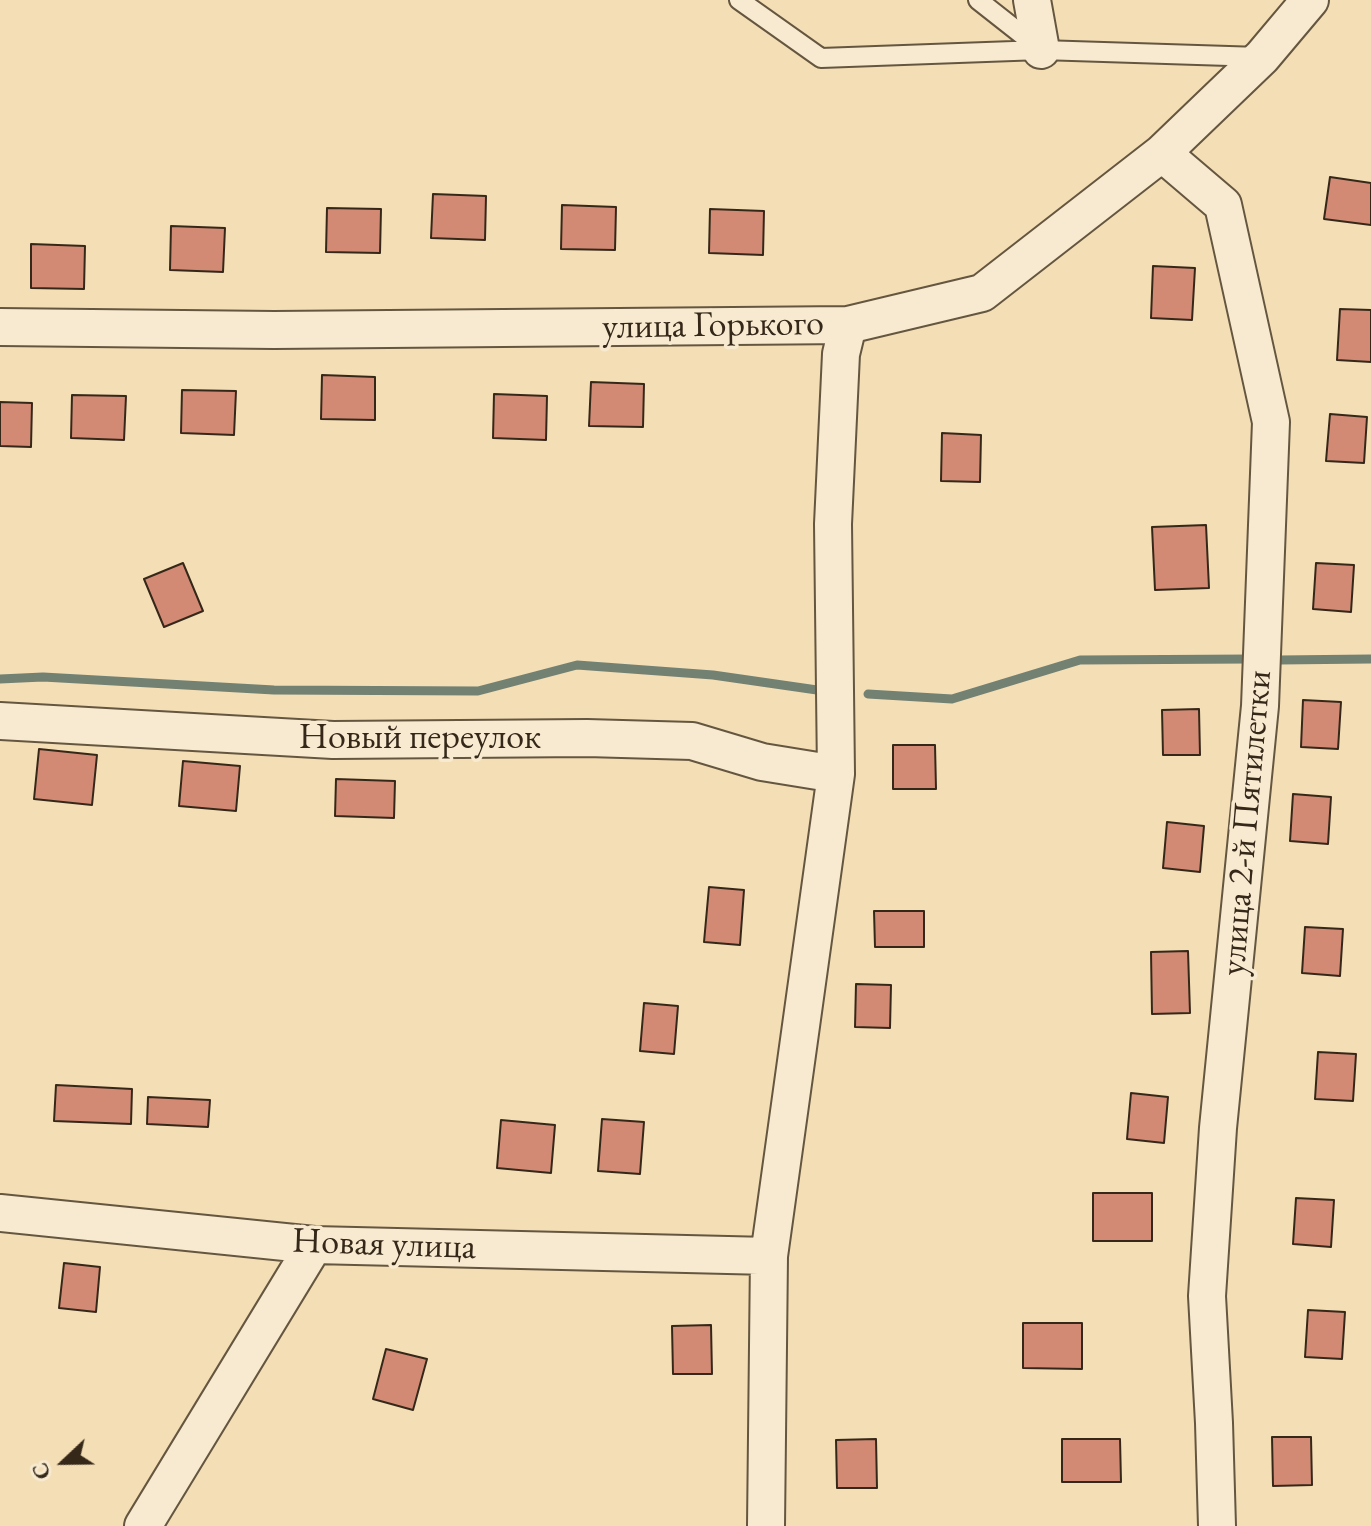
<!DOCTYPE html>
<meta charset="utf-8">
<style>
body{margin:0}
#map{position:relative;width:1371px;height:1526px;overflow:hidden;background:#f3deb6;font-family:"EB Garamond",serif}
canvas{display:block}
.north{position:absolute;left:24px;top:1422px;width:80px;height:80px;-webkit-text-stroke:6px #f7ead0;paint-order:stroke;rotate:248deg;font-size:22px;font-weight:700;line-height:32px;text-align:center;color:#362819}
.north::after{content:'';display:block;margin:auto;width:28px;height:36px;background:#362819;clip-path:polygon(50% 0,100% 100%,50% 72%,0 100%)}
</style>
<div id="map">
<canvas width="1371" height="1526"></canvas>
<div class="north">С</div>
</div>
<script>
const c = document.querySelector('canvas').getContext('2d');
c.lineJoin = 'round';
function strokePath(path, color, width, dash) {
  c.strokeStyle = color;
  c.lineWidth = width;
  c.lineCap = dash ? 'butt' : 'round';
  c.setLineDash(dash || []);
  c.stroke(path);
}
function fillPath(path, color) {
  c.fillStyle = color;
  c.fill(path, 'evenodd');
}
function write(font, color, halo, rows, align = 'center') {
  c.font = font + ' "EB Garamond",serif';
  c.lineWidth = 7;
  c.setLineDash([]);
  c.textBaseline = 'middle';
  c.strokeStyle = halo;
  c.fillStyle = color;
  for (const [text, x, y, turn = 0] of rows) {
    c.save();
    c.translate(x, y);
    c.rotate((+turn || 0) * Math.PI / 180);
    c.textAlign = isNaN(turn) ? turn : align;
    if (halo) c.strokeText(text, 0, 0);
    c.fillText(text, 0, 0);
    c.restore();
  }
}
strokePath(new Path2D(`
 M1279,660L1371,659
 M0,679L43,677L274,690L478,691L577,665L713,675L817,690
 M868,694L952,699L1080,660L1251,659`), '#738173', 9);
const building = new Path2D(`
 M1330,177L1371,183V225L1324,219Z
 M433,194L486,196L485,240L431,238Z
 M562,205L616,207L615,250L561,249Z
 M327,208L381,209L380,253L326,252Z
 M710,209L764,211L763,255L709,253Z
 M171,226L225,228L223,272L170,270Z
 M31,244L85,246L84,289L31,288Z
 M1153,266L1195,268L1192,320L1151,318Z
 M1340,309L1371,310V362L1337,360Z
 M322,375L375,377V420L321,419Z
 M591,382L644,384L643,427L589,426Z
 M182,390L236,391L234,435L181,433Z
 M494,394L547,396L546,440L493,438Z
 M72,395L126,396L124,440L71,438Z
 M0,402L32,403L31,447L0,446Z
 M1330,414L1367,417L1364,463L1326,461Z
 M942,433L981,435L980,482L941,481Z
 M1206,525L1209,588L1155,590L1152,527Z
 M183,563L203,611L164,627L144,579Z
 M1316,563L1354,565L1351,612L1313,609Z
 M1303,700L1341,702L1338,749L1301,747Z
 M1199,709L1200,755H1163L1162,710Z
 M893,745H935L936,789H893Z
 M39,749L97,755L92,805L34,799Z
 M183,761L240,766L236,811L179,806Z
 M336,779L395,781L394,818L335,816Z
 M1293,794L1331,797L1328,844L1290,841Z
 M1167,822L1204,826L1200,872L1163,868Z
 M709,887L744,890L740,945L704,942Z
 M874,911H924V947H875Z
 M1305,927L1343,929L1340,976L1302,973Z
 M1188,951L1190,1013L1152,1014L1151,952Z
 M856,984L891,985L890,1028L855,1027Z
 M644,1003L678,1006L674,1054L640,1051Z
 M1318,1052L1356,1054L1353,1101L1315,1099Z
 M56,1085L132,1089L131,1124L54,1121Z
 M1131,1093L1168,1097L1164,1143L1127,1139Z
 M148,1097L210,1100L208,1127L147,1124Z
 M602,1119L644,1122L640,1174L598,1171Z
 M501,1120L555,1125L551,1173L497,1168Z
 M1093,1193H1152V1241H1093Z
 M1296,1198L1334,1200L1331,1247L1293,1244Z
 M64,1263L100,1267L96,1312L59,1308Z
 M1308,1310L1345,1312L1342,1359L1305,1357Z
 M1023,1323H1082V1369L1023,1368Z
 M711,1325L712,1374H673L672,1326Z
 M386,1349L427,1359L413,1410L373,1399Z
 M1272,1437H1311L1312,1485L1273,1486Z
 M876,1439L877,1488H837L836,1440Z
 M1062,1439H1120L1121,1482H1062Z`);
fillPath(building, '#d28a75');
strokePath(building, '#362819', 2);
const service = new Path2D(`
 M739,0L821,58L1041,50L1260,57
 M978,0L1039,48`);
const minor = new Path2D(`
 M1032,0L1041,50
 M1162,153L1223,205L1271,422L1260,706L1218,1128L1207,1296L1214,1423L1217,1526
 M0,327L274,330L848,325L982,293L1162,153L1262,57L1310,0
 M0,721L333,740L587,738L692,741L762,762L836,774
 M0,1213L314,1245L769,1256
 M143,1526L314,1245
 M766,1526L769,1256L836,774L833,524L841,354L848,325`);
strokePath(service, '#655640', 22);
strokePath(minor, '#655640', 40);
strokePath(service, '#f7ead0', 18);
strokePath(minor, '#f7ead0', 36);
write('36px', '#362819', '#f7ead0', [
 ["улица Горького",713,326,-1],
 ["Новый переулок",420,738],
 ["улица 2-й Пятилетки",1247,823,-85],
 ["Новая улица",384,1245,2]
]);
</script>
